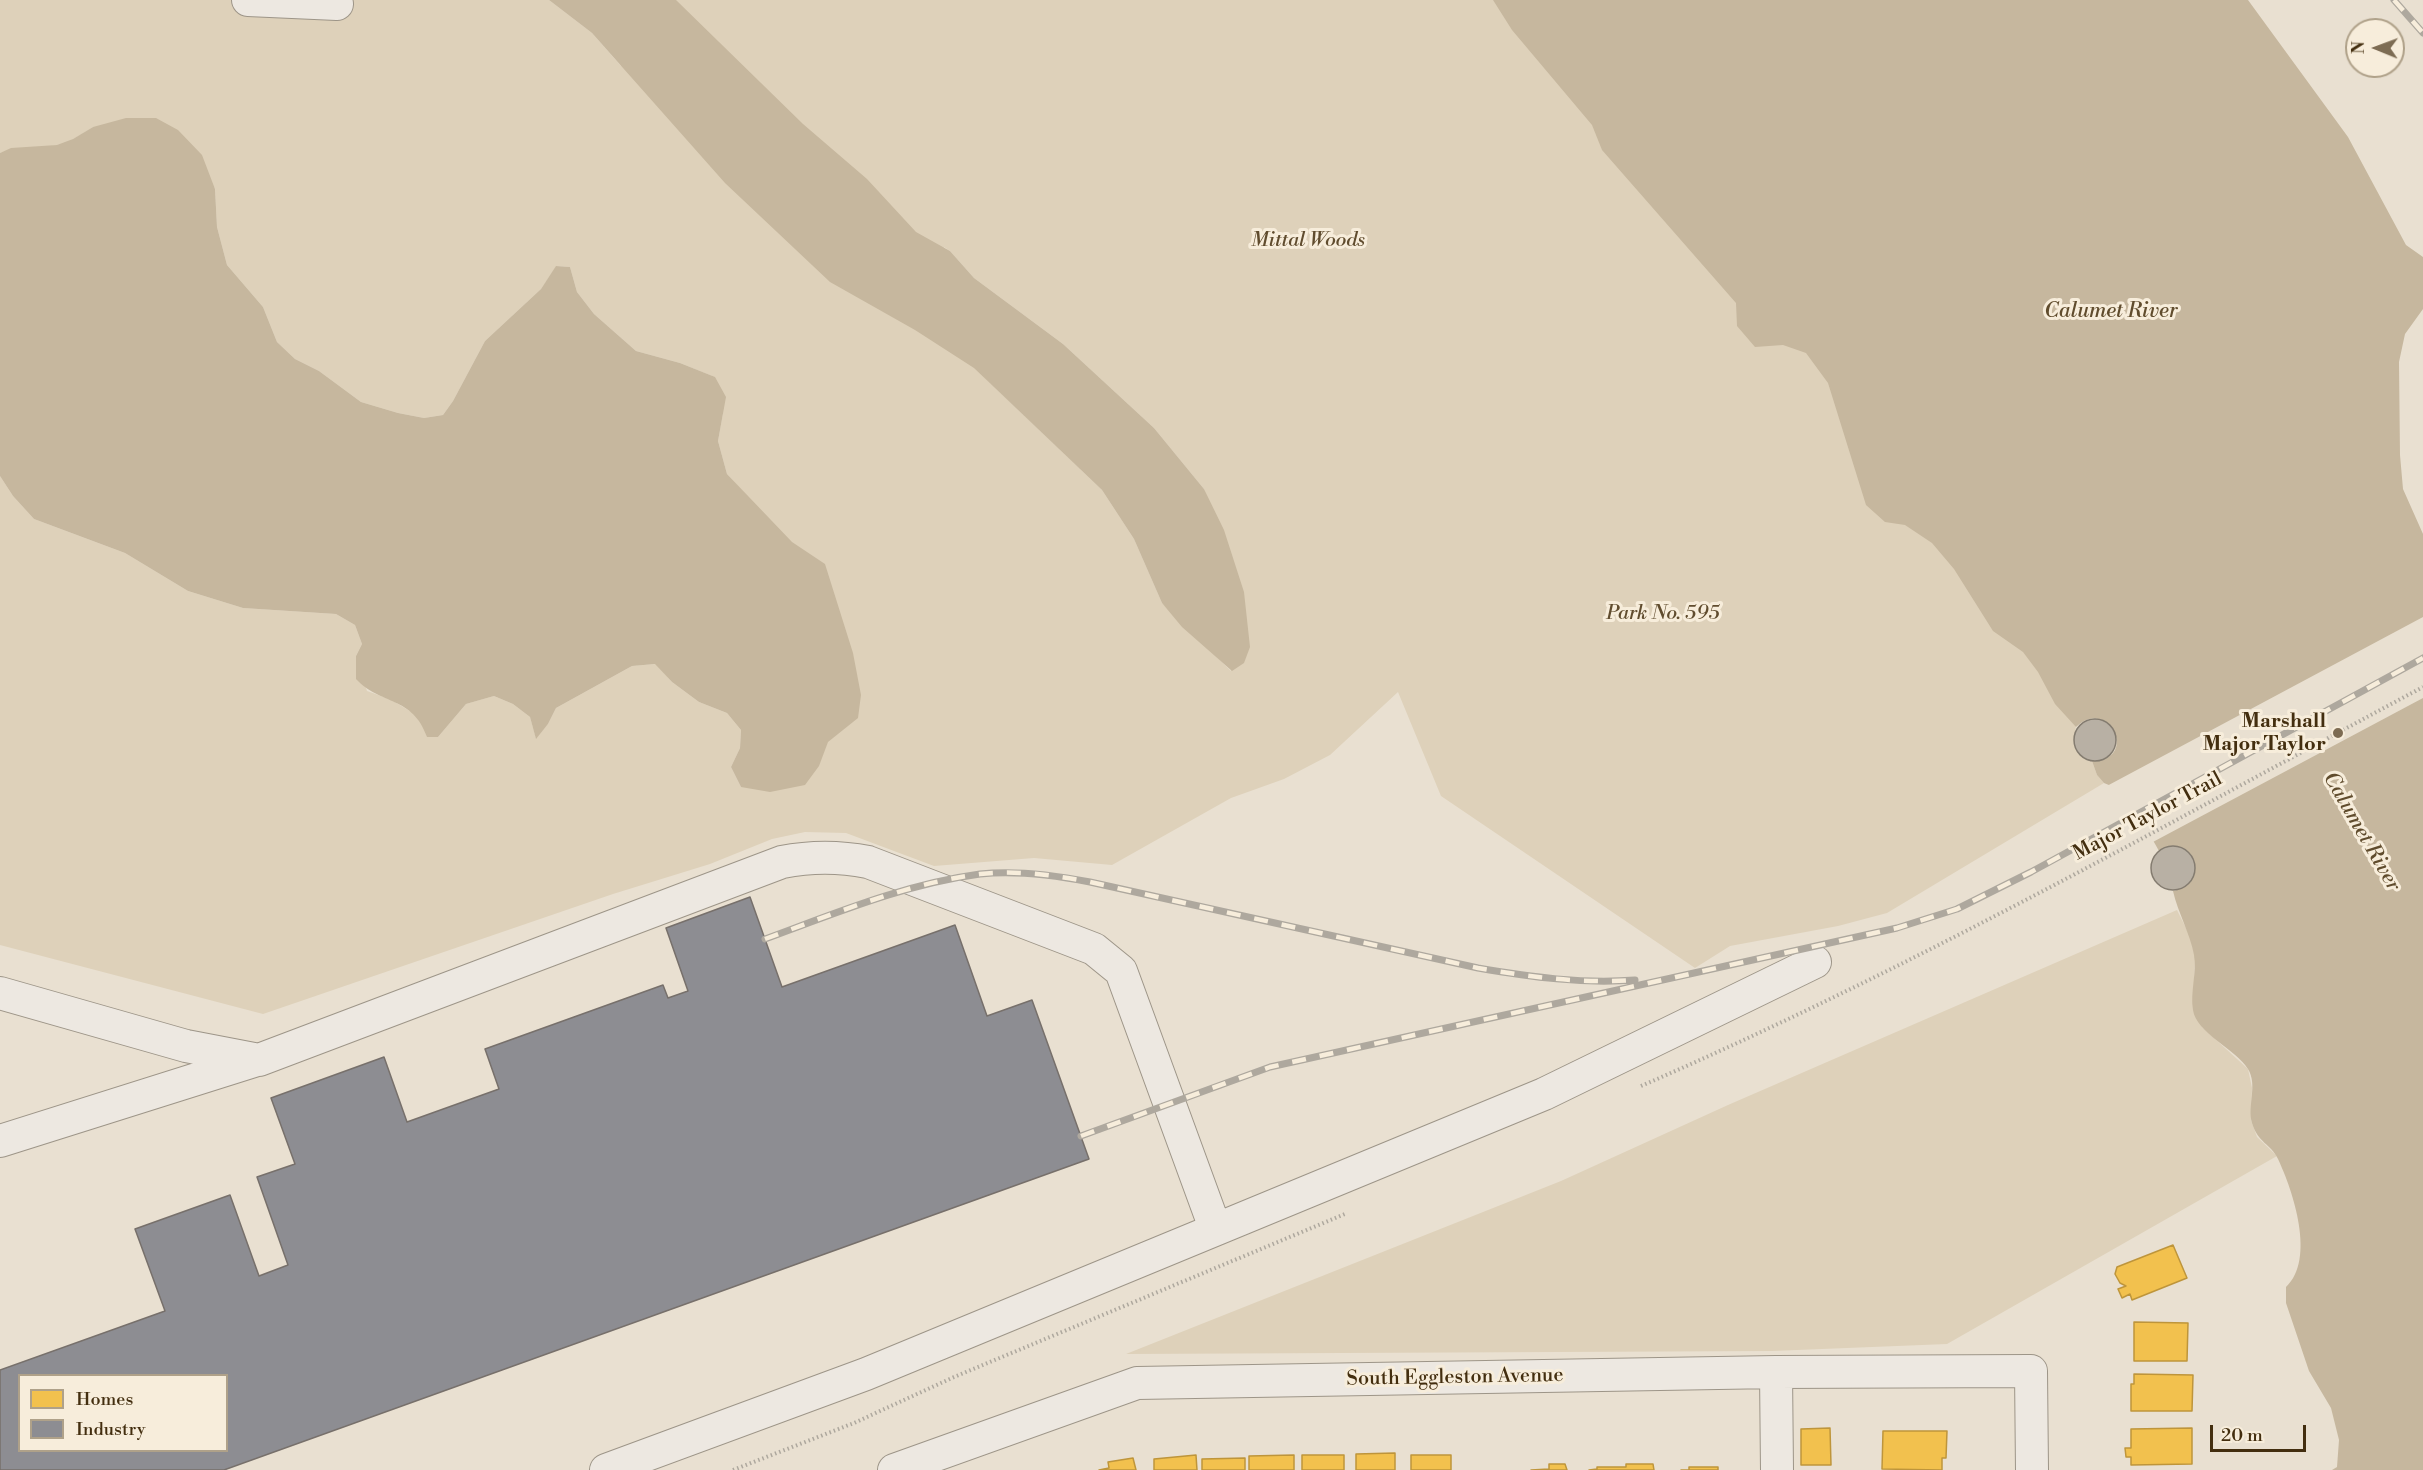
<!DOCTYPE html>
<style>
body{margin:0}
#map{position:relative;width:2423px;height:1470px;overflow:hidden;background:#e9e0d1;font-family:"Libre Bodoni",serif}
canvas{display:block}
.legend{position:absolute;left:18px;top:1374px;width:210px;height:78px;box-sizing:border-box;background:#f7eddb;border:2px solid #afa189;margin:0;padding:8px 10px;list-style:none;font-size:18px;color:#432e0f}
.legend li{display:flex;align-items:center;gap:12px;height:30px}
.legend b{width:30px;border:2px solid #afa189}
.north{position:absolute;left:2345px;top:18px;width:60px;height:60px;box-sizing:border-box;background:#f7eddb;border:2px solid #afa189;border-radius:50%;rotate:271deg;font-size:16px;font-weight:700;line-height:24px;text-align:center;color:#432e0f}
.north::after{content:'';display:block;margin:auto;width:21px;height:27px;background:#7d6c53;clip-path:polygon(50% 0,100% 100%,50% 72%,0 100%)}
.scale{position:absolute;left:2210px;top:1425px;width:96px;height:27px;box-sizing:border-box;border:3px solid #432e0f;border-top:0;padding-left:8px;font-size:18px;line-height:21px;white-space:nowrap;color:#432e0f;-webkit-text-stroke:4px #f7eddb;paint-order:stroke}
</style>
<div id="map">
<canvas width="2423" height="1470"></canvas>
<ul class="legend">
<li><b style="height:16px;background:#f2c14e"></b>Homes</li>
<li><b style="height:16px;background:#8d8d92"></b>Industry</li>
</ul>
<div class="north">N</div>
<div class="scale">20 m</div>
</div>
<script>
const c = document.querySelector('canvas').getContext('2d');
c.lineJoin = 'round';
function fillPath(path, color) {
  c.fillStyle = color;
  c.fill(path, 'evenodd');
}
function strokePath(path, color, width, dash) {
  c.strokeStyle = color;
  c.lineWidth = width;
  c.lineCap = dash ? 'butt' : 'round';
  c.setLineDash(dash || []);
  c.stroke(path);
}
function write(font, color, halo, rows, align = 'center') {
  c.font = font + ' "Libre Bodoni",serif';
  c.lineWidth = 6;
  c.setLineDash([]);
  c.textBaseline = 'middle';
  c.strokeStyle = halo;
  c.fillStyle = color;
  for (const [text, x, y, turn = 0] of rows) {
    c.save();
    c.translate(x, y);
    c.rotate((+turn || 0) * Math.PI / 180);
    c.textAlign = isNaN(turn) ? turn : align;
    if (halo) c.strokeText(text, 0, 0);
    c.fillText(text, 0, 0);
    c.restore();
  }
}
fillPath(new Path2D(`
 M0,0H549L592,33L621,66L602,0H1557L2079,725L2076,726C2073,742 2074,756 2092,761L2097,775L2104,783L1887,913L1838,926L1730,946L1695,968L1441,796L1398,692L1330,755L1284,779L1231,798L1112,865L1034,858L934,866L846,833L805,832L772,839L710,864L613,894L263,1014L0,945V476L13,496L34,519L125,553L188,591L243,608L336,614L355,625L362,644L356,656L367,691L390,699L413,713L438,737L466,704L494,696L513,704L530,717L536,738L548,724L556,708L632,666L656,664L672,682L699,702L727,713L741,730L740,748L731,767L741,787L747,496L727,474L718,441L723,413L712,376L680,363L636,351L594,314L577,292L570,267L557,266L541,289L485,341L453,401L443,415L424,418L398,413L361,402L319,371L295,359L277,342L263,307L227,265L217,227L215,188L93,127C82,134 71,142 58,145C38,149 19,145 0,153ZM944,247L950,251L974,278L1063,344L1154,428L1204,489L1231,671L1162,603L1134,539L1102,490L985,378Z
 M2177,910L2190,936L2195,957L2194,979L2202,1027L2248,1069L2252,1088L2251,1120L2257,1137L2277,1156L1947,1344L1772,1351L1126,1354L1561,1181L1728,1105Z`), '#ded1ba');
fillPath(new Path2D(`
 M549,0H676L803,124L867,179L916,232L950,251L974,278L1063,344L1154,428L1204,489L1224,530L1244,592L1250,647L1244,663L1232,671L1182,627L1162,603L1134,539L1102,490L974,368L915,330L830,282L725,183L592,33Z
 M1493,0H2248L2348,137L2406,245L2423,257V309L2405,334L2399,362L2400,455L2403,489L2423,534V1470H2332L2337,1467L2339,1440L2331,1408L2309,1371L2286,1303V1287C2316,1259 2293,1191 2278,1159C2271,1144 2258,1143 2252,1123C2247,1106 2258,1085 2248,1069C2237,1050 2196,1033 2193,1010C2190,992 2197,973 2194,955C2190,933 2178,913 2173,891C2212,882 2193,832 2159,851L2126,792L2104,783L2097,775L2092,761C2142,759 2106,696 2076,727L2055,704L2038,672L2023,652L1993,631L1954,569L1932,543L1905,525L1885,522L1866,505L1828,383L1806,353L1783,345L1755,347L1737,326L1736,303L1602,150L1592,125L1512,30Z
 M126,118H156L178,130L202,155L215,189L217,227L227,265L263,307L277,342L295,359L319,371L361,402L398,413L424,418L443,415L453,401L485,341L541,289L556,266L570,267L577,292L594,314L636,351L680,363L715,377L726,397L718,441L727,474L792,542L825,564L853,653L861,695L858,718L828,742L819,766L805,785L770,792L741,787L731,767L740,748L741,730L727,713L699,702L672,682L655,664L632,666L556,708L548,724L536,739L530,717L513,704L494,696L466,704L438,737H427C413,696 380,705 356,679V656L362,644L355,625L336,614L243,608L188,591L125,553L34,519L13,496L0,476V153L11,148L57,145L73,139L93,127Z`), '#c6b79e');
fillPath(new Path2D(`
 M2423,617V698L2151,843L2124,794L2105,787Z`), '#e9e0d1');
const homes = new Path2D(`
 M2173,1245L2187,1278L2132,1300L2130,1294L2122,1298L2118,1289L2126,1286L2120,1283L2115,1274L2117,1267Z
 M2134,1322L2188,1323L2187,1361H2134Z
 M2134,1374L2193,1375L2192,1411H2131V1384H2134Z
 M1830,1428L1831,1465H1801V1429Z
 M2192,1428V1464L2131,1465V1457H2126L2125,1448H2131V1429Z
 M1883,1431H1947L1946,1458H1942V1470L1882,1469Z
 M1395,1453V1470H1356V1454Z
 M1196,1455L1197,1470H1154V1459Z
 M1294,1455V1470H1249V1456Z
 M1302,1455H1344V1470H1302Z
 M1411,1455H1451V1470H1411Z
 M1133,1458L1136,1470H1099L1109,1468L1108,1462Z
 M1245,1458V1470H1202V1459Z
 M1549,1464H1565L1567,1470H1531L1549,1469Z
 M1626,1464H1653L1654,1470H1589L1597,1469V1467H1626Z
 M1689,1467H1718V1470H1681H1689Z`);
fillPath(homes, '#f2c14e');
strokePath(homes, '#be953b', 1.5);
const industry = new Path2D(`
 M750,897L782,987L955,925L987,1016L1032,1000L1089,1159L224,1470H0V1370L165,1311L135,1229L230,1195L259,1276L288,1265L257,1177L295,1164L271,1098L384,1057L407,1122L499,1089L485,1049L663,985L668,998L688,991L666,928ZM20,1376H226V1450H20Z`);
fillPath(industry, '#8d8d92');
strokePath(industry, '#77706b', 1.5);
const building = new Path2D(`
 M2074 740a21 21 0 1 1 42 0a21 21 0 1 1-42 0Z
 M2151 868a22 22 0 1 1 44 0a22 22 0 1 1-44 0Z`);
fillPath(building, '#b8b0a4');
strokePath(building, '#847c70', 1.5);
const minor = new Path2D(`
 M248,0L337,4
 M0,993L186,1046L259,1060L782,862C812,856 838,856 868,862L1094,949L1121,971L1215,1228
 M0,1141L257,1060
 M1776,1372L1777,1470
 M606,1470L866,1374L1544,1094L1815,962
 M894,1470L1137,1383L1776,1372L2031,1371L2032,1470`);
strokePath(minor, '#9d9588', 34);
strokePath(new Path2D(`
 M1641,1086C1909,970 2165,825 2423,687
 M733,1470L854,1423L954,1377L1345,1214`), '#aea89e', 4, [1.5, 3]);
strokePath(minor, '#ede8e1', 32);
const rail = new Path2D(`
 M2394,0L2423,33
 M765,939C836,913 905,884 980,874C1017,870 1054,875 1090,882L1478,968C1531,977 1582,984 1635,980
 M1081,1136L1270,1067L1897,928L1957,909L2031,872L2423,658`);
strokePath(rail, '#aea89e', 7);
strokePath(rail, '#f7eddb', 4.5, [14]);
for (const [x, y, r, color] of [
 [2338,733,6,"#7d6c53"]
]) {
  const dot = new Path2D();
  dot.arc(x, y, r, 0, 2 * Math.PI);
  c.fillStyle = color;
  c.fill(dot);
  strokePath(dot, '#f7eddb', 2);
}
write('italic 20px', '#604c2e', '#f7eddb', [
 ["Mittal Woods",1308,241],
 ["Park No. 595",1663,614]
]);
write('bold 20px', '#432e0f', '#f7eddb', [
 ["Marshall",2326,722],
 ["Major Taylor",2326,745]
], 'right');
write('20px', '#432e0f', '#f7eddb', [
 ["Major Taylor Trail",2148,817,-28],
 ["South Eggleston Avenue",1455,1378,-1]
]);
write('italic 21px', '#604c2d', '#f7eddb', [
 ["Calumet River",2111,312],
 ["Calumet River",2361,832,60]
]);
</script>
